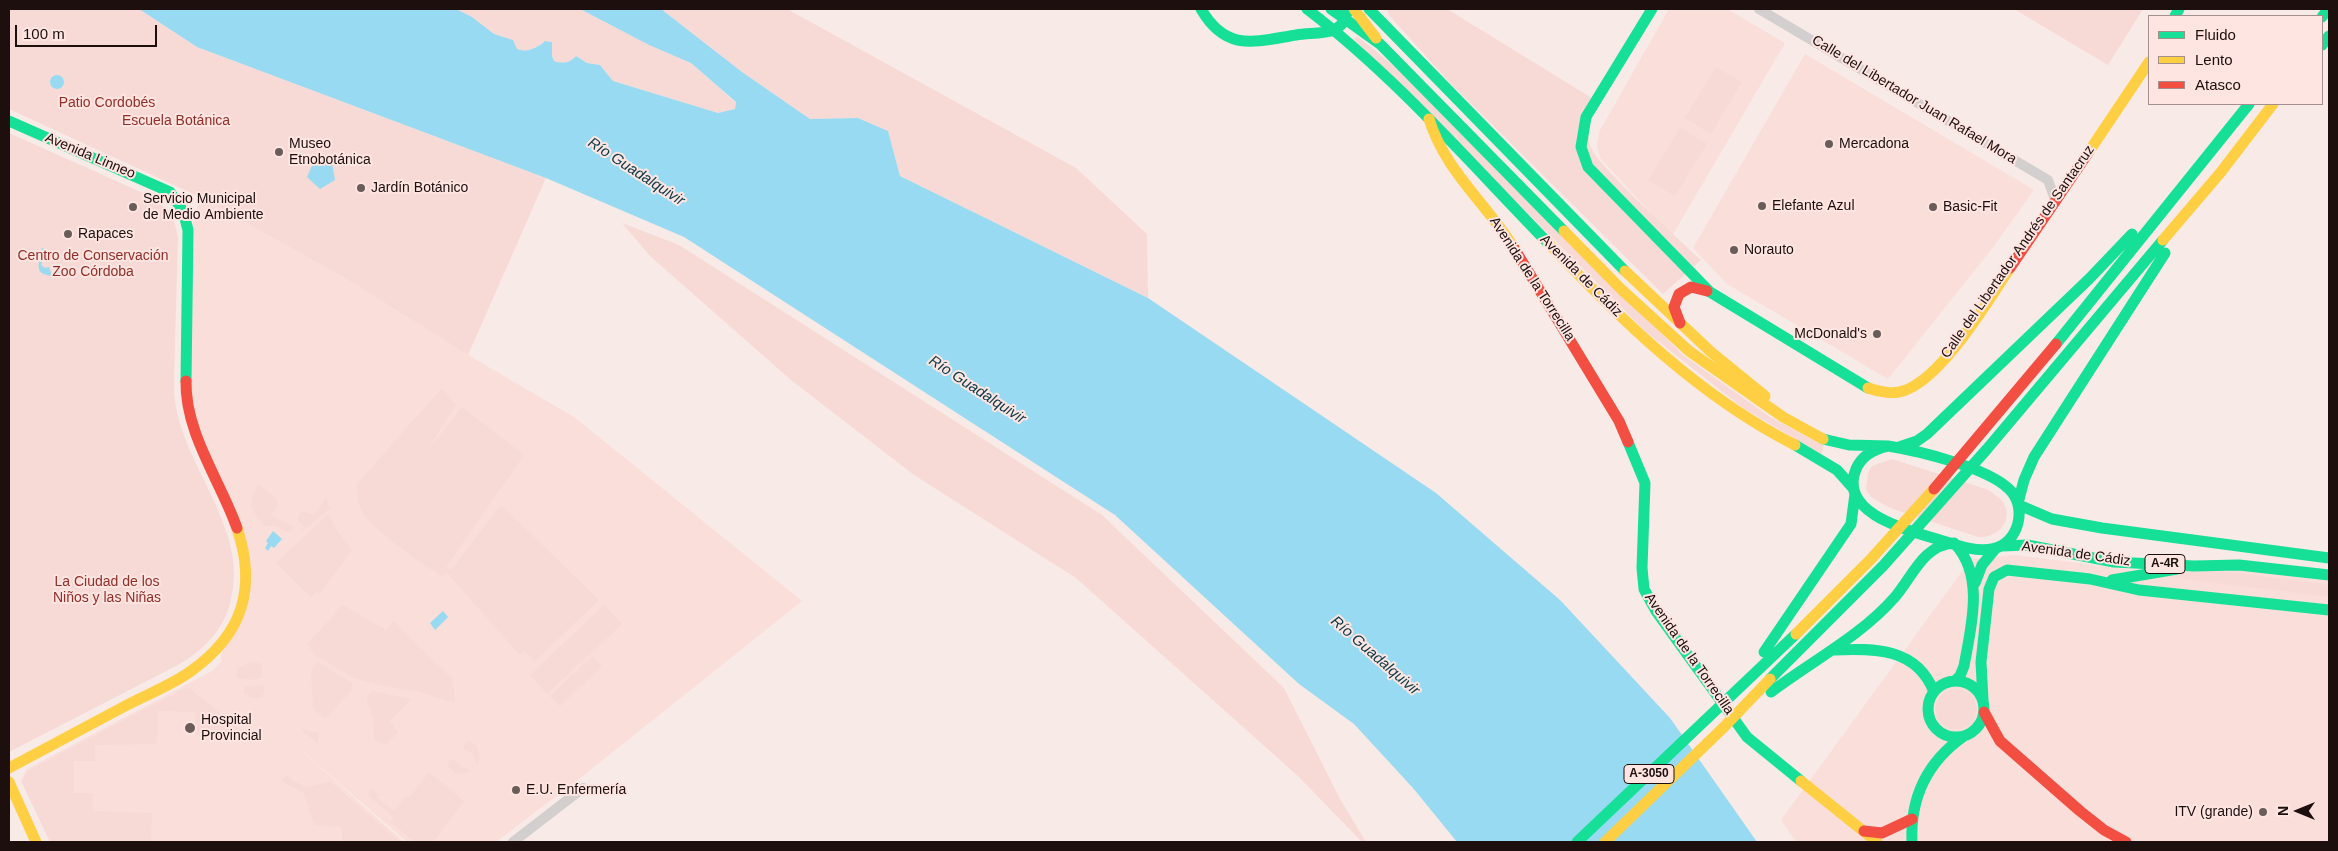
<!DOCTYPE html>
<meta charset="utf-8">
<style>
body{margin:0}
#map{position:relative;width:2338px;height:851px;overflow:hidden;background:#f8eae7;font-family:Arial,sans-serif}
canvas{display:block}
.frame{position:absolute;inset:0;border:10px solid #1c0f0d;pointer-events:none}
.legend{position:absolute;left:2148px;top:15px;width:175px;height:90px;box-sizing:border-box;background:#fee5e1;border:1px solid #a48f8c;margin:0;padding:6px 9px;list-style:none;font-size:15px;color:#1c0f0d}
.legend li{display:flex;align-items:center;gap:10px;height:25px}
.legend b{width:25px;border:1px solid #a48f8c}
.north{position:absolute;left:2273px;top:786px;width:50px;height:50px;-webkit-text-stroke:4px #fee5e1;paint-order:stroke;rotate:270deg;font-size:14px;font-weight:700;line-height:20px;text-align:center;color:#1c0f0d}
.north::after{content:'';display:block;margin:auto;width:18px;height:22px;background:#1c0f0d;clip-path:polygon(50% 0,100% 100%,50% 72%,0 100%)}
.scale{position:absolute;left:15px;top:25px;width:142px;height:22px;box-sizing:border-box;border:2px solid #1c0f0d;border-top:0;padding-left:6px;font-size:15px;line-height:18px;white-space:nowrap;color:#1c0f0d;-webkit-text-stroke:4px #fee5e1;paint-order:stroke}
</style>
<div id="map">
<canvas width="2338" height="851"></canvas>
<div class="frame"></div>
<ul class="legend">
<li><b style="height:6px;background:#16e098"></b>Fluido</li>
<li><b style="height:6px;background:#ffcf43"></b>Lento</li>
<li><b style="height:6px;background:#f24e42"></b>Atasco</li>
</ul>
<div class="north">N</div>
<div class="scale">100 m</div>
</div>
<script>
const c = document.querySelector('canvas').getContext('2d');
c.lineJoin = 'round';
function fillPath(path, color) {
  c.fillStyle = color;
  c.fill(path, 'evenodd');
}
function strokePath(path, color, width, dash) {
  c.strokeStyle = color;
  c.lineWidth = width;
  c.lineCap = dash ? 'butt' : 'round';
  c.setLineDash(dash || []);
  c.stroke(path);
}
function write(font, color, halo, rows, align = 'center') {
  c.font = font + ' Arial,sans-serif';
  c.lineWidth = 4;
  c.setLineDash([]);
  c.textBaseline = 'middle';
  c.strokeStyle = halo;
  c.fillStyle = color;
  for (const [text, x, y, turn = 0] of rows) {
    c.save();
    c.translate(x, y);
    c.rotate((+turn || 0) * Math.PI / 180);
    c.textAlign = isNaN(turn) ? turn : align;
    if (halo) c.strokeText(text, 0, 0);
    c.fillText(text, 0, 0);
    c.restore();
  }
}
fillPath(new Path2D(`
 M1669,9H1727L1785,43L1672,236L1600,158L1597,145L1599,132Z
 M1805,54L2034,190L1991,250L1888,379L1727,284L1693,248Z
 M200,197L343,277L468,355L574,417L802,601L584,775L496,842H407L285,736L404,842H51L22,779L27,769L212,671L221,662V654L251,594L189,399L191,230Z
 M2015,555L2142,571L2243,570L2329,581V842H1796L1781,820L1971,559Z`), '#faded9');
fillPath(new Path2D(`
 M9,9H139L197,47L546,178L468,355L343,277L200,197L9,109Z
 M456,9H580L649,45L691,63L736,103L735,109L718,113L613,81L600,65L587,63L576,56C570,63 563,64 554,61L552,56V42L545,41C537,48 527,53 517,49L513,40L494,34L472,17Z
 M661,9H787L1076,168L1147,234L1148,298L900,176L888,131L858,118L810,119L742,72Z
 M1387,9H1447L1600,103C1591,118 1586,127 1590,145C1593,162 1683,243 1701,260L1663,294L1450,83L1389,15Z
 M2014,9H2143L2108,65Z
 M1357,36L1394,66L1683,355L1770,417L1824,446L1821,454L1743,408L1645,331L1354,39Z
 M1716,67L1742,82L1711,134L1685,118Z
 M1680,128L1707,144L1675,196L1648,180Z
 M9,133L143,193C165,205 174,212 178,238C177,273 176,309 175,344C175,363 173,383 175,401C185,472 255,535 228,610C219,635 200,652 178,665L9,752Z
 M622,223L679,245L1102,515L1284,688L1340,799L1366,842H1362L1298,776L1076,578L914,475L791,380L650,256Z
 M441,389L456,405L425,454L462,407L524,455L446,567L451,570L501,505L599,600L535,661L524,651L520,655L448,574V572L442,577C423,563 370,529 361,510C357,501 357,493 357,484Z
 M1892,459L1986,489C1993,493 2000,497 2004,504C2014,522 1995,539 1978,537L1890,508L1871,497L1866,490L1868,473L1872,466Z
 M258,484L277,498L278,507L270,515L293,527L291,531L285,532L277,526H265C250,509 247,505 258,484Z
 M326,498L330,509L299,533L305,526L297,520L302,511L311,514L316,513Z
 M329,513L336,529L352,550L320,593L316,592L311,597L276,563Z
 M2190,572H2230L2329,585V597L2167,577Z
 M343,605L386,630L393,621L453,680L455,703L416,691L383,686L354,678L314,654L307,644Z
 M604,605L622,624L547,694L530,675Z
 M592,656L602,666L560,706L550,696Z
 M251,662L262,664V678L249,680L236,678L238,668Z
 M317,662L353,683L351,691L325,719L313,708L311,671Z
 M263,685L265,691L261,698H251L244,693V687Z
 M189,688L252,739V743H249L242,736L195,735V712L158,711L157,744L95,745V761H74V793H93V811L152,813L151,842H50L21,781L28,771L183,689Z
 M1936 709a20 20 0 1 1 40 0a20 20 0 1 1-40 0Z
 M372,691L411,699L390,721L398,732L386,745L374,739L373,719L366,698Z
 M303,729L319,733L318,743L302,731Z
 M469,741C479,746 482,754 477,764L473,754L464,749V744Z
 M451,760H455L461,767L472,770C464,776 456,775 449,768L448,764Z
 M429,772L464,801L433,842H415L390,822L394,818L368,795L372,789L379,795L377,798L394,811L406,796L409,798Z
 M286,775L304,787L331,782L400,842H343L341,827L314,825L303,792L282,782Z`), '#f7dad5');
fillPath(new Path2D(`
 M139,9H456L472,17L494,34L513,40L517,49C527,53 537,48 545,41L552,42V56L554,61C563,64 570,63 576,56L587,63L600,65L613,81L718,113L735,109L736,102L691,63L649,45L580,9H661L742,72L810,119L858,118L888,131L900,176L1148,298L1436,493L1560,600L1670,718L1757,842H1457L1413,788L1354,724L1299,684L1115,515L684,237L546,178L197,47Z
 M50 82a7 7 0 1 1 14 0a7 7 0 1 1-14 0Z
 M314,161L332,163L335,180L320,189L307,177Z
 M42,248L47,250L41,265L45,268L49,267L51,273L64,270L60,276C34,276 37,269 42,248Z
 M273,531L282,539L274,548L271,546L268,551L265,548L268,543L266,541Z
 M443,611L448,617L435,630L430,623Z`), '#97daf1');
strokePath(new Path2D(`
 M1759,9L2048,180L2056,202
 M513,842L583,788`), '#d2cfce', 10);
strokePath(new Path2D(`
 M1201,9C1226,52 1254,42 1296,35C1309,33 1322,34 1335,30L1342,24L1349,9
 M1307,9C1396,77 1470,163 1548,243
 M1331,9L1380,44L1564,231
 M1369,9L1625,271
 M1652,9L1586,117L1581,147L1588,167L1710,292L1868,388
 M2175,16L2179,9
 M2322,17L2328,9
 M2322,45L2329,36
 M9,121L170,192L183,211L188,230L186,381
 M2056,344L2249,104
 M1823,439L1849,445L1888,446
 M1628,442L1645,483L1642,568L1644,589L1656,611L1747,737L1801,781
 M1795,445L1837,470L1853,488
 M1888,446C1919,451 1986,467 2009,489C2028,507 2019,544 1992,549C1975,552 1956,545 1940,540C1911,531 1837,514 1856,469C1862,455 1874,449 1888,446Z
 M1899,447L1917,441L1927,434L2089,279L2132,234
 M2018,503L2024,480L2034,457L2165,253
 M2019,505L2052,519L2102,528L2329,558
 M1955,544C1985,576 1971,627 1964,666L1960,676L1955,681
 M2002,546L2027,545L2114,562L2194,566L2239,565L2329,575
 M2112,580L2177,569
 M1975,583L1982,565L1996,548
 M1834,650C1875,648 1917,648 1934,692
 M1764,652L1851,524L1855,494
 M1770,679L1883,566L1987,449L2163,240
 M1928 709a28 28 0 1 1 56 0a28 28 0 1 1-56 0Z
 M1771,692C1812,661 1861,636 1895,597C1913,576 1923,545 1954,543
 M1983,700L1981,662L1989,589L1994,577L2007,570L2090,579L2139,590L2329,610
 M1577,842L1796,634
 M1912,842C1910,797 1927,762 1964,736`), '#16e098', 11);
strokePath(new Path2D(`
 M1354,9L1376,38
 M1429,119C1445,171 1486,203 1514,248
 M2088,153L2149,62
 M1564,231L1621,289L1689,351L1783,417L1823,439
 M2163,240L2221,172L2273,104
 M1548,243C1621,320 1700,397 1795,445
 M1625,271L1711,352L1765,396
 M1868,388C1879,392 1895,395 1906,390C1944,375 1987,302 2010,268
 M1796,634L1871,559L1934,489
 M9,768C48,747 88,726 127,705C148,694 172,685 191,671C243,634 257,588 237,528
 M1801,781L1877,842
 M9,782L36,842
 M1605,842L1724,727L1770,679`), '#ffcf43', 11);
strokePath(new Path2D(`
 M1514,248L1619,421L1628,442
 M2010,268L2088,153
 M1680,323L1674,307L1679,294L1691,287L1707,291
 M186,381C185,433 220,480 237,528
 M1934,489L2056,344
 M1984,712L2000,741L2080,811L2104,830L2126,842
 M1864,831L1882,833L1912,819`), '#f24e42', 11);
for (const [x, y, r, color] of [
 [1829,144,5,"#695c59"],
 [279,152,5,"#695c59"],
 [361,188,5,"#695c59"],
 [1762,206,5,"#695c59"],
 [133,207,5,"#695c59"],
 [1933,207,5,"#695c59"],
 [68,234,5,"#695c59"],
 [1734,250,5,"#695c59"],
 [1877,334,5,"#695c59"],
 [190,728,6,"#695c59"],
 [516,790,5,"#695c59"],
 [2263,812,5,"#695c59"]
]) {
  const dot = new Path2D();
  dot.arc(x, y, r, 0, 2 * Math.PI);
  c.fillStyle = color;
  c.fill(dot);
  strokePath(dot, '#fee5e1', 2);
}
for (const [x, y, w] of [
 [2165,564,40],
 [1649,774,50]
]) {
  const box = new Path2D();
  box.roundRect(x - w / 2, y - 9.5, w, 19, 4);
  c.fillStyle = '#fee5e1';
  c.fill(box);
  strokePath(box, '#1c0f0d', 1);
}
write('bold 12px', '#1c0f0d', null, [
 ["A-4R",2165,564],
 ["A-3050",1649,774]
]);
write('14px', '#1c0f0d', '#fee5e1', [
 ["Calle del Libertador Juan Rafael Mora",1914,100,31],
 ["Avenida Linneo",90,156,23],
 ["Calle del Libertador Andrés de Santacruz",2018,252,-55],
 ["Avenida de Cádiz",1581,276,45],
 ["Avenida de la Torrecilla",1532,279,57],
 ["Avenida de Cádiz",2076,554,8],
 ["Avenida de la Torrecilla",1689,654,55]
]);
write('14px', '#922e27', '#fee5e1', [
 ["Patio Cordobés",107,103],
 ["Escuela Botánica",176,121],
 ["Centro de Conservación",93,256],
 ["Zoo Córdoba",93,272],
 ["La Ciudad de los",107,582],
 ["Niños y las Niñas",107,598]
]);
write('14px', '#1c0f0d', '#fee5e1', [
 ["Museo",289,144],
 ["Etnobotánica",289,160],
 ["Mercadona",1839,144],
 ["Jardín Botánico",371,188],
 ["Servicio Municipal",143,199],
 ["de Medio Ambiente",143,215],
 ["Elefante Azul",1772,206],
 ["Basic-Fit",1943,207],
 ["Rapaces",78,234],
 ["Norauto",1744,250],
 ["McDonald's",1867,334,"right"],
 ["Hospital",201,720],
 ["Provincial",201,736],
 ["E.U. Enfermería",526,790],
 ["ITV (grande)",2253,812,"right"]
], 'left');
write('italic 15px', '#093a48', '#fee5e1', [
 ["Río Guadalquivir",636,172,33],
 ["Río Guadalquivir",977,390,33],
 ["Río Guadalquivir",1375,656,41]
]);
</script>
